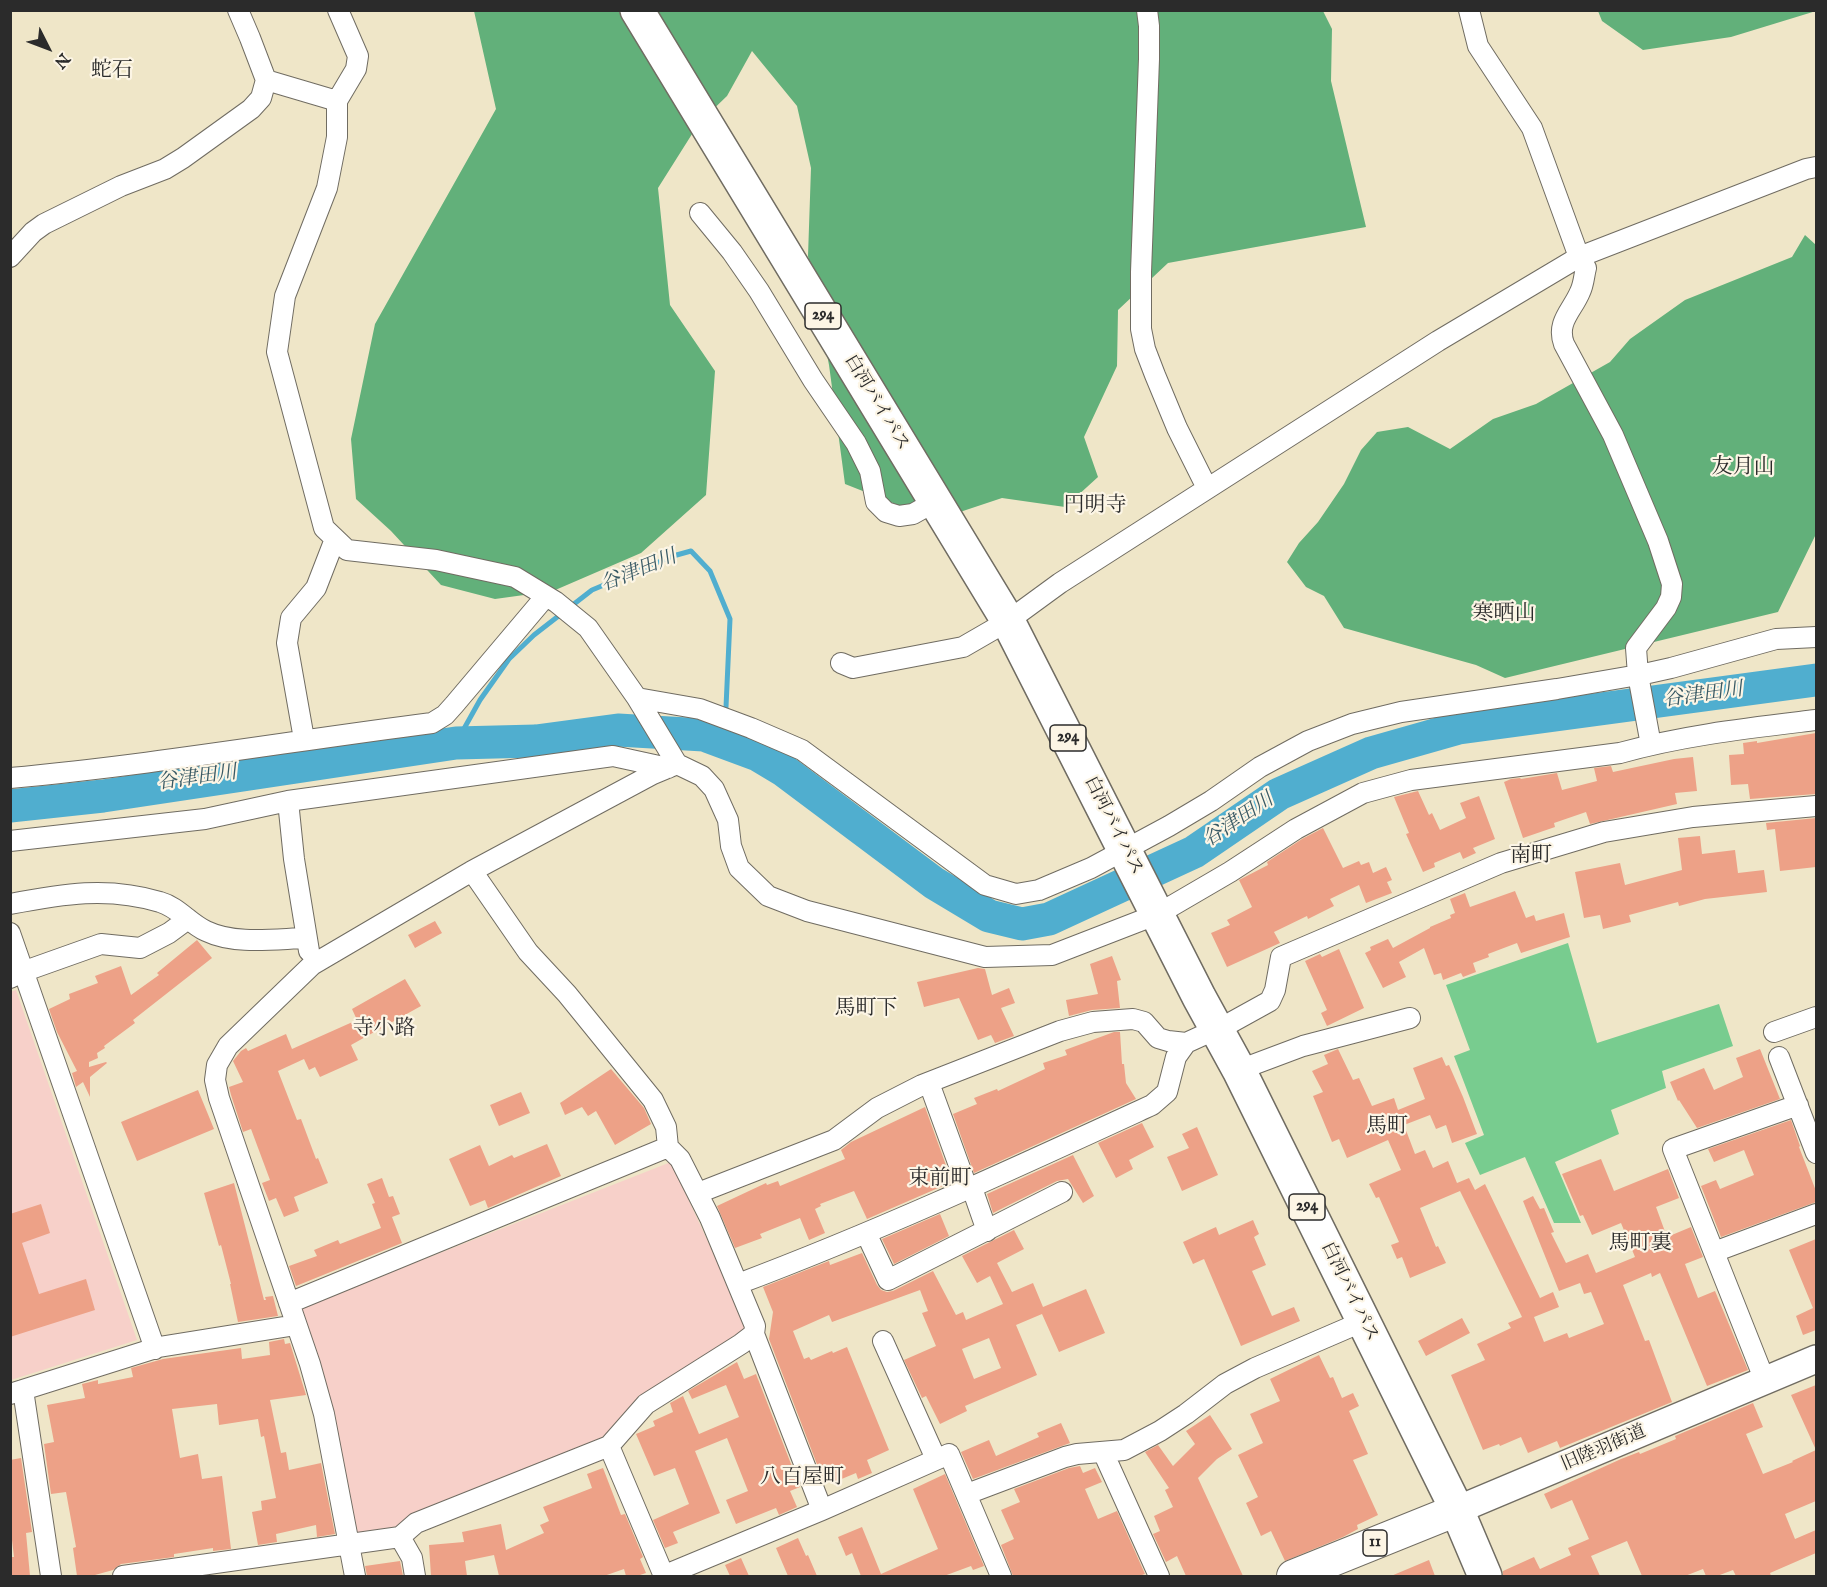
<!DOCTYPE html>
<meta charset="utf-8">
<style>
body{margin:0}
#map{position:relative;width:1827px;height:1587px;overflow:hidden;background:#efe6c8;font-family:"IM FELL English",serif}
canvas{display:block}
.frame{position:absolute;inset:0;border:12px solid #2b2b2b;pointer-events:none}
.north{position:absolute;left:18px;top:18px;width:60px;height:60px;-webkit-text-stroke:4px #fcf5e5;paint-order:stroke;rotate:132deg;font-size:16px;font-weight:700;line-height:24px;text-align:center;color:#2b2b2b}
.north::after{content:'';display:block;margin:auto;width:21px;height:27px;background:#2b2b2b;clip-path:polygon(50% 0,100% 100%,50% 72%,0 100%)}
</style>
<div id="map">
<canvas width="1827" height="1587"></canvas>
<div class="frame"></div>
<div class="north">N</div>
</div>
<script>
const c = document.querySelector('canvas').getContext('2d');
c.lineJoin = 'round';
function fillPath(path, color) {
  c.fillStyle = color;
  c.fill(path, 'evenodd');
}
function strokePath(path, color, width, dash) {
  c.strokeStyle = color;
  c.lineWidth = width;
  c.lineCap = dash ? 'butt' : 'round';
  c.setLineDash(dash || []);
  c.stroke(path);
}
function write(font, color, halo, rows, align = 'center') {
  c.font = font + ' "IM FELL English","Noto Serif JP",serif';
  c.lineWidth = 4.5;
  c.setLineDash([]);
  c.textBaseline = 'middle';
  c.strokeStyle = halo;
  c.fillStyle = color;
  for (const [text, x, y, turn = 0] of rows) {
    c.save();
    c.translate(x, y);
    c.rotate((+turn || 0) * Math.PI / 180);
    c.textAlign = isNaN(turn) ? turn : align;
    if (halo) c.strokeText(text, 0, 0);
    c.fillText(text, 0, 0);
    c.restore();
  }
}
fillPath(new Path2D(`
 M16,990L137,1340L11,1380L10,992Z
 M671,1162L748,1328L642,1396L604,1438L390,1535L357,1538L335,1416L300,1308Z`), '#f7d0c9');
fillPath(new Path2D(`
 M1568,943L1597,1043L1719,1004L1733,1046L1662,1071L1666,1088L1611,1110L1619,1134L1555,1162L1581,1223H1554L1525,1157L1480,1175L1465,1143L1484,1135L1454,1056L1470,1050L1446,985Z`), '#78cc8f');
fillPath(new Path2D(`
 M474,11H1323L1332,29L1331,81L1366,227L1168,263L1118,310L1117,366L1084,437L1098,477L1065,507L1002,498L936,520L845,484L829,365L808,256L811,168L797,106L752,51L727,96L699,123L658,188L670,305L715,371L706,495L641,553L553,591L495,599L441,585L391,531L356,499L351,439L375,324L496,109Z
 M1598,11L1816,10V11L1731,37L1643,50L1602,21Z
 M1805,235L1816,245V534L1778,612L1505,678L1476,665L1344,628L1324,596L1306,587L1287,562L1299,543L1318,522L1344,484L1361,450L1377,432L1408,427L1450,449L1493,419L1536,404L1610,362L1630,339L1685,300L1792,257Z`), '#62b07a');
strokePath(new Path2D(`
 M456,743L480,700L509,659L534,635L592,590L673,556L691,551L710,571L730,619L726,707L718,739`), '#50aecf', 5);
strokePath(new Path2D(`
 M10,806L103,796L456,743L536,741L618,730L704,735L758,755L783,770L934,883L989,916L1022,924L1049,919L1194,852L1279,794L1371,753L1459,728L1816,680`), '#50aecf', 33);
fillPath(new Path2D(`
 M1816,733V794L1750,799L1748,784L1731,785L1729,755L1744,754L1743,743L1757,741V743Z
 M1693,757L1697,791L1675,793L1677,804L1590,824L1586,812L1554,823L1555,827L1523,838L1504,782L1511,779L1520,778L1521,779L1557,773L1562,790L1597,781L1594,768L1611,766L1613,772L1674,759Z
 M1418,791L1429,815L1432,813L1440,830L1466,818L1460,803L1479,796L1495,839L1473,848L1476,853L1463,859L1460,852L1434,863L1435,867L1423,872L1406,834L1409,833L1394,797Z
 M1816,818V867L1780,871L1775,829L1767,830L1766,823Z
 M1323,828L1343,868L1359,861L1361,865L1369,862L1373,873L1386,867L1392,880L1387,882L1392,893L1366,903L1359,885L1330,899L1334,906L1308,919L1307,916L1274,932L1280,943L1227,967L1211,933L1230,925L1227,920L1252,907L1239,880L1268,865L1267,862L1302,839Z
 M1700,836L1702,854L1735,850L1738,873L1764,870L1767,892L1705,899L1679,906L1678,902L1629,915L1631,922L1603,929L1600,915L1584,918L1575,872L1620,863L1625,885L1682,870L1678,838Z
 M1515,891L1526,918L1534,915L1536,921L1564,913L1570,937L1521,953L1517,943L1488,954L1489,957L1473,963L1476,972L1463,977L1461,973L1443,980L1441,973L1434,975L1424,948L1399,962L1406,977L1383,988L1365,953L1371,950L1370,947L1388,939L1393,948L1430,928V927L1451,918L1450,915L1455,913L1450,899L1465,893L1470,907Z
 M435,921L442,933L415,948L408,935Z
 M197,940L212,958L133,1020L135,1023L104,1046L105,1048L97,1053L98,1058L89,1062V1067L106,1062L107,1063L90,1077V1097L83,1082L76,1087L72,1073L77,1071L57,1032L49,1009L70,999L69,994L98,983L95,976L121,966L131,995L159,975L157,973Z
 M1339,949L1364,1008L1327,1026L1321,1013L1327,1010L1305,961L1320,954L1322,957Z
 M1112,956L1121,980L1117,981L1120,1008L1092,1010L1069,1016L1066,1000L1098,994L1090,964Z
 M978,968L985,969L992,995L1009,988L1015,1003L1001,1008L1014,1036L995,1043L991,1035L978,1040L959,998L924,1007L917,982Z
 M405,979L421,1006L351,1045L358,1060L320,1077L315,1067L309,1070L304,1059L278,1071L297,1120L301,1119L316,1159L318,1158L328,1183L294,1197L299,1211L284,1217L276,1198L269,1201L262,1183L270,1180L251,1129L243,1132L231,1095L229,1087L243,1082L233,1061L241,1051L246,1048L248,1051L286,1034L292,1049L357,1020L352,1009Z
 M1114,1032H1120L1122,1064H1124L1126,1083L1136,1099L974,1173L953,1114L977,1104L974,1098L997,1089L998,1091L1045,1069L1043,1063L1067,1055L1065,1050Z
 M1338,1049L1353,1080L1359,1078L1372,1106L1394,1098L1398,1110L1425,1099L1413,1068L1442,1057L1446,1066L1449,1065L1463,1097L1477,1134L1452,1143L1446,1125L1436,1129L1430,1115L1404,1125L1415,1154L1425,1150L1433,1168L1448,1161L1457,1183L1469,1178L1475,1190L1485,1184L1540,1298L1553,1292L1559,1307L1534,1317L1544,1342L1567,1333L1569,1338L1604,1324L1591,1292L1584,1294L1580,1283L1559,1291L1523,1201L1533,1196L1540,1209L1544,1208L1554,1232L1551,1233L1566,1263L1588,1254L1596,1273L1635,1257L1621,1223L1592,1235L1583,1215L1580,1216L1562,1174L1601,1159L1614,1191L1668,1169L1679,1198L1656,1207L1667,1237L1691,1227L1703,1257L1685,1264L1698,1298L1715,1291L1748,1370L1707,1386L1660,1273L1652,1277L1651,1273L1623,1285L1645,1341L1649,1340L1672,1402L1560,1448L1557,1441L1528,1453L1521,1437L1500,1446L1499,1444L1483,1450L1451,1375L1485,1360L1477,1344L1511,1328L1508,1323L1522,1317L1460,1191L1420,1208L1436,1247L1438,1246L1446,1263L1410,1278L1402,1257L1397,1259L1391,1245L1399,1242L1379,1197L1376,1198L1369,1184L1401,1170L1388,1140L1347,1158L1339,1139L1332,1142L1313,1096L1323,1092L1312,1071L1328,1064L1324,1055Z
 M1760,1049L1780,1099L1697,1128L1679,1100L1678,1101L1670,1082L1704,1068L1714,1090L1743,1077L1736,1058Z
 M611,1069L644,1108L651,1124L615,1145L596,1111L588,1116L582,1107L565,1115L560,1103Z
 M198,1090L214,1129L137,1161L121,1122Z
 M521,1092L530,1113L499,1126L490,1105Z
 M925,1107L952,1182L867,1219L854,1191L820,1204L821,1206L815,1209L825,1233L809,1240L800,1218L760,1234L762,1238L735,1248L717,1206L766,1183L767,1185L778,1181L780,1186L845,1159L841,1150L851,1142Z
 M1791,1120L1800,1146L1799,1147L1816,1191V1202L1721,1237L1701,1186L1716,1180L1720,1189L1754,1175L1744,1150L1714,1162L1708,1149Z
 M1142,1123L1154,1147L1129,1160L1133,1169L1116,1178L1098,1143Z
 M1197,1127L1218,1175L1182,1191L1167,1157L1189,1148L1182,1134Z
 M547,1144L561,1176L488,1208L485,1200L470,1206L449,1159L480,1145L489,1166L512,1155L514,1158Z
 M1073,1155L1094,1196L1083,1203L1068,1179L1057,1181L993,1213L987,1194Z
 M382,1178L389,1197L393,1196L400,1214L392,1217L402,1243L296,1286L289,1266L317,1256L314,1250L338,1240L340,1244L381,1228L372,1204L375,1203L367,1184Z
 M234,1183L264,1300H266L265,1297L273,1296L278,1316L238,1322L230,1284H231L221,1245L219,1246L204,1193Z
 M41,1204L50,1233L22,1243L39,1294L86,1279L95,1310L10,1337V1214Z
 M940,1214L949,1236L894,1264L882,1239Z
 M1253,1220L1259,1234L1254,1237L1266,1265L1252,1271L1272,1316L1294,1307L1300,1321L1241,1346L1204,1259L1193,1264L1183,1242L1216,1227L1219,1235Z
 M1014,1230L1024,1249L997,1263L1012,1292L1033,1283L1043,1307L1086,1289L1105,1333L1059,1352L1042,1314L1016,1325L1037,1375L965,1406L967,1411L940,1424L926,1396L922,1398L904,1360L936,1346L922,1313L928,1311L920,1290L832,1322L829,1315L793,1331L804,1359L809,1357L811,1360L832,1351L833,1353L847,1347L889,1450L867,1460L872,1473L858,1479L856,1473L832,1483L830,1478L823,1480L769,1339L773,1312L763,1287L829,1261L830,1265L862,1253L877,1285L881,1290L887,1292L893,1291L933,1271L956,1315L963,1312L966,1320L1003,1304L990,1276L977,1283L962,1256ZM989,1338L1001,1368L974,1379L962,1349Z
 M1816,1239V1330L1803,1335L1796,1316L1813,1308L1789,1250Z
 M1462,1318L1470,1333L1426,1356L1418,1341Z
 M284,1339L285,1344L290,1343L306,1395L270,1400L281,1453L286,1452L289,1470L321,1463L335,1534L317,1537L316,1525L276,1534L277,1542L258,1545L252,1512L262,1510L261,1501L276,1498L264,1436L261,1437L258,1419L219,1425L217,1404L172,1409L180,1458L198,1454L202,1479L222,1476L231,1549L213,1551V1548L174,1554V1557L121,1564L113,1570L95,1575L77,1576L73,1548L76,1547L66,1492L51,1494L44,1444L54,1442L47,1405L85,1398L82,1384L98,1380V1384L133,1377L131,1368L163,1359L241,1348L242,1359L270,1355L269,1342Z
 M1319,1355L1330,1378L1333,1377L1342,1398L1353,1393L1359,1406L1349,1411L1368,1454L1353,1460L1378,1515L1357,1525L1358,1529L1343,1537L1285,1561L1271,1531L1261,1536L1246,1503L1258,1497L1238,1455L1263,1443L1250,1414L1280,1401L1270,1379Z
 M737,1362L744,1379L756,1374L800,1487L790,1491L797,1507L779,1515L776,1508L736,1524L726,1500L748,1491L727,1438L695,1451L720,1513L673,1532L678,1543L665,1548L653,1520L689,1504L675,1468L654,1476L636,1434L655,1426L653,1421L673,1412L670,1403L683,1396L699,1434L739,1417L726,1385L692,1399L688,1391Z
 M1816,1385V1501L1785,1514L1795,1539L1816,1530V1553L1770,1573L1771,1576H1736L1733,1570L1717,1576H1706L1703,1569L1685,1576H1642L1627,1541L1591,1556L1600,1576H1503V1571L1534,1557L1540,1569L1571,1555L1568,1548L1589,1539L1572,1500L1551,1509L1544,1494L1621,1459L1639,1452L1640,1454L1676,1439L1675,1436L1753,1403L1763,1427L1746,1434L1763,1474L1793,1462L1792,1461L1816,1450L1791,1395Z
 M1210,1415L1232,1449L1217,1459L1198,1478L1243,1576H1186L1177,1556L1166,1562L1153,1534L1160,1531L1154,1516L1173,1507L1165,1490L1169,1488L1145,1452L1158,1445L1173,1466L1195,1444L1186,1431Z
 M1061,1423L1070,1443L973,1479L961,1452L989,1440L996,1456L1039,1437L1037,1433Z
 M21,1458L32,1532L26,1533L30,1576H10V1557H14L10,1523V1460Z
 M1080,1466L1083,1473L1095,1468L1102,1482L1085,1489L1098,1519L1117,1511L1145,1574L1139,1576H1013L1001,1545L1014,1539L1001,1510L1020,1502L1014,1489L1069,1468Z
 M603,1468L621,1515L625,1514L643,1557L640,1559L646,1573L637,1576H626L624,1569L604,1576H499L494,1555L465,1561L467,1576H431L429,1545L464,1542L462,1532L501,1524L506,1550L544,1533L540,1525L549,1521L543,1507L592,1488L587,1474Z
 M945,1474L984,1566L973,1570L971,1566L944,1576H861L852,1553L846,1556L838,1537L862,1527L881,1574L938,1549L913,1489Z
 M798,1538L806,1556L808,1555L817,1576H788L776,1548Z
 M741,1558L749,1576H730L725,1565Z
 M1429,1560L1435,1576H1391Z
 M400,1561L403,1576H367L365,1566Z`), '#eda187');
const street = new Path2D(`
 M238,10L250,38L266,80L337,101
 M338,10L358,56L356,69L337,101V137L327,188L285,296L277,352L324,528L347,550L436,560L515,577L556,602L588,628L637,698L677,764L702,776L714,789L728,820L731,846L739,868L768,896L807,911L985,957L1052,955L1158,914L1230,872L1296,829L1363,793L1411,780L1620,753C1684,735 1750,728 1816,720
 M1147,10L1149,26V59L1141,272V329L1145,349L1155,375L1177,428L1207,488
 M1469,10L1478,46L1532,128L1579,257L1586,268C1584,275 1584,284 1580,292C1572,311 1556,322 1564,344L1613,435L1658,541L1672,584L1671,597L1666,608L1636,648L1638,675L1651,745
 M700,213L732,252L759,291L813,380L856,443L870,471L876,502L886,512L899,516L913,514L936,501
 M10,257L33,232L44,224L121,186L165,169L183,158L251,109L261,98L266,80
 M841,663L853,668L963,647L1008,621L1060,583L1438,341L1579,257L1806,169L1816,167
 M637,698L700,709L751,728L802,750L985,885L1016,894L1039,890L1091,868L1169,826L1211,801L1260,767L1308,741L1352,724L1401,712L1557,689L1644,674L1671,668L1776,639L1816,637
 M304,739L287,643L291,618L316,588L335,539
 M10,778C152,765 291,741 432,723L445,715L454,705L546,596
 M288,801L294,859L309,951
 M10,841L205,819L288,801L613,756L668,768
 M472,871L528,952L567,994L653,1100L666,1127L668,1147
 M10,904C62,894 108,886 160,902C178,907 189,923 206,931C235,945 274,939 306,938
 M10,933L155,1349
 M10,978L25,971L101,944L140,948L169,933L188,919
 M1774,1032L1816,1017
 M1186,1043L1232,1022L1270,1001L1275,990L1281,957L1501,863L1604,832L1693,817L1816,806
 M1779,1057L1816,1153
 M1239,1070L1303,1046L1410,1018
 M929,1083L968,1190
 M972,1188L987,1231
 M698,1193L834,1140L877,1108L922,1085L1060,1031L1093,1022L1133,1019L1144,1022L1158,1038L1168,1041L1186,1043L1176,1057L1167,1092L1152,1105C1015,1168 879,1231 738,1284
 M866,1233L888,1280L1062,1192
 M1714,1252L1816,1214
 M754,1334L822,1510
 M883,1341L936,1459
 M1765,1381L1673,1149L1798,1105
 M23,1390L51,1576
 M10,1394L159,1347L296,1325
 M609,1446L664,1576
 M1103,1452L1159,1576
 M967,1494L1065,1457L1077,1454L1124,1450L1160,1431L1186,1414L1225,1384L1255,1368L1364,1321
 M400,1537L412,1558L415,1576
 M123,1576L400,1537L416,1523L609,1446L646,1404L741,1344L754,1334L755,1326L710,1218L680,1159L668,1147L289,1303
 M355,1576L324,1414L310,1364L219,1098L215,1080L217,1065L228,1046L312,965L472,871L653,774L677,764
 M663,1576L822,1510L949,1454L1001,1576`);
const secondary = new Path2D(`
 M1457,1510L1816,1359`);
const primary = new Path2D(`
 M1293,1576L1457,1510`);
const highway = new Path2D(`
 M637,10L1008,621L1199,997L1239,1070L1457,1510L1485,1576`);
strokePath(street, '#706c62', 22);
strokePath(secondary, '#706c62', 30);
strokePath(primary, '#706c62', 34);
strokePath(highway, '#706c62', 36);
strokePath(street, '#fff', 20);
strokePath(secondary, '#fff', 27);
strokePath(primary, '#fff', 32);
strokePath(highway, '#fff', 33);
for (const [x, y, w] of [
 [823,316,36],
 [1068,738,36],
 [1307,1207,36],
 [1375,1543,24]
]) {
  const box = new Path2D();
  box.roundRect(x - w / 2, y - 13, w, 26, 4.5);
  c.fillStyle = '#fcf5e5';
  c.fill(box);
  strokePath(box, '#2b2b2b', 1.5);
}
write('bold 16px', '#2b2b2b', null, [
 ["294",823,316],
 ["294",1068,738],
 ["294",1307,1207],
 ["11",1375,1543]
]);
write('18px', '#2b2b2b', '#fcf5e5', [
 ["白河バイパス",876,403,59],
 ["白河バイパス",1113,826,63],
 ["白河バイパス",1349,1292,64],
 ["旧陸羽街道",1604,1449,-23]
]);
write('italic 20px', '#385964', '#fcf5e5', [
 ["谷津田川",639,572,-22],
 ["谷津田川",1703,696,-8],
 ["谷津田川",197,779,-8],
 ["谷津田川",1239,821,-34]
]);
write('21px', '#2b2b2b', '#fcf5e5', [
 ["蛇石",112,72],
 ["友月山",1743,469],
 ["円明寺",1095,507],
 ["寒晒山",1504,615],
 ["南町",1531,857],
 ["馬町下",866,1010],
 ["寺小路",384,1030],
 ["馬町",1387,1128],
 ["束前町",940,1180],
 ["馬町裏",1640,1245],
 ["八百屋町",802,1479]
]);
</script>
